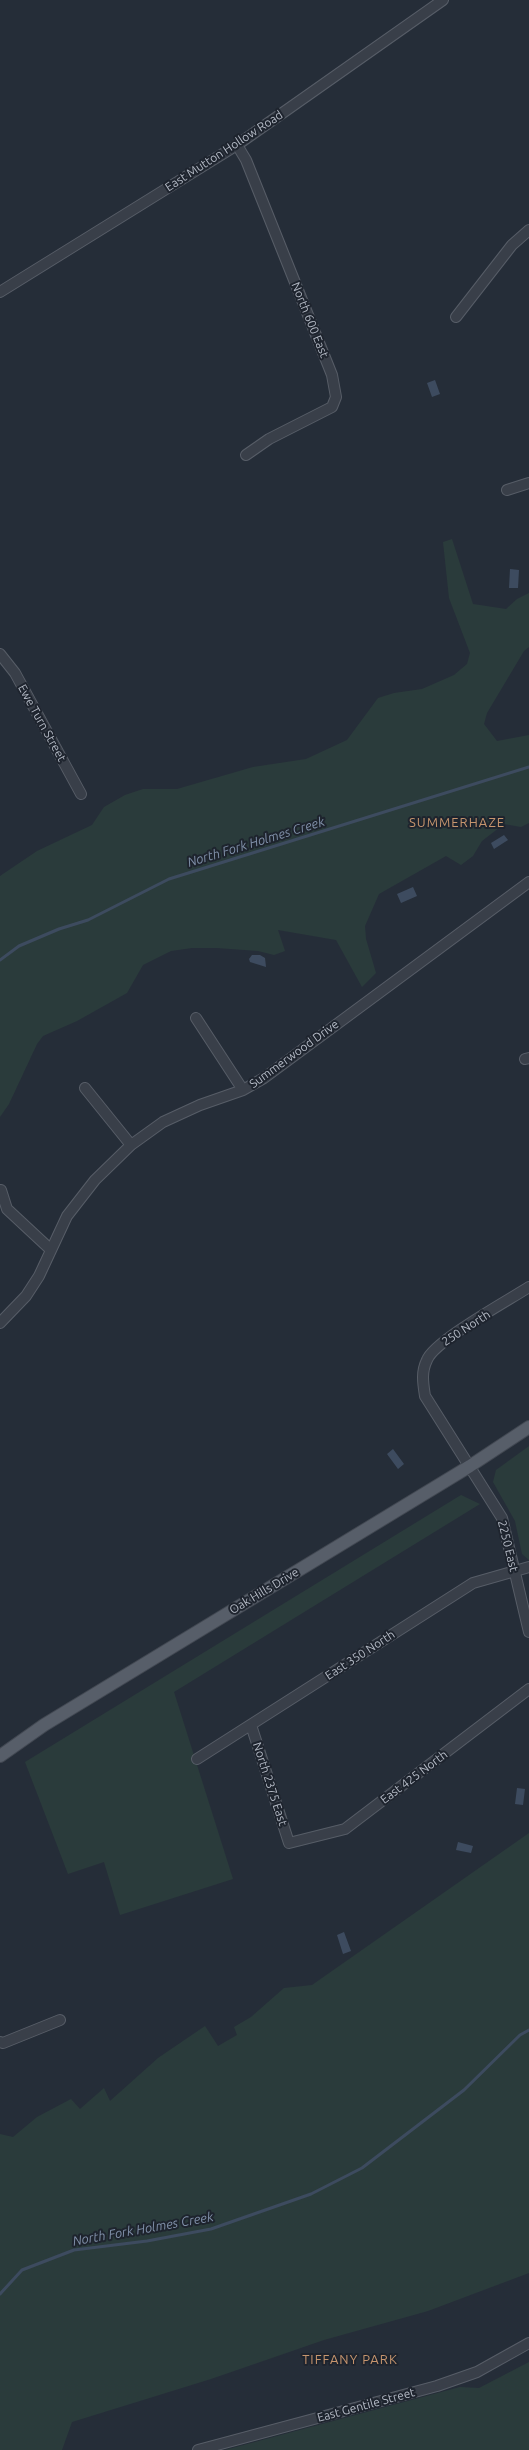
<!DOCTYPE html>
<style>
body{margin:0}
canvas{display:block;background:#252d38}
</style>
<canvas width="529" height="2450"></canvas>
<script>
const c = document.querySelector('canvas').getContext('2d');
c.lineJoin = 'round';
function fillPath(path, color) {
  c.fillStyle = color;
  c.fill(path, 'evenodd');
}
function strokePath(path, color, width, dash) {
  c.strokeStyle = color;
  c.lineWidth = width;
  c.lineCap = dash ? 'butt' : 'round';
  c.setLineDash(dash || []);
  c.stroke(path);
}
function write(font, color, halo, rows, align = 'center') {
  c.font = font + ' Ubuntu,sans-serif';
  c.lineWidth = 4;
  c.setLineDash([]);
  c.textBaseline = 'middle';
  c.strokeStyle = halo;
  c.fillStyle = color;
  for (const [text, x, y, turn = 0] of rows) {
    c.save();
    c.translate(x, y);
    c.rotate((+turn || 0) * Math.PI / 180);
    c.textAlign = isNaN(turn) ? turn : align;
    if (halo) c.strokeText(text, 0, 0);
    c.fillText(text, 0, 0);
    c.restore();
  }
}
fillPath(new Path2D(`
 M452,539L473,604L506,609L517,599L529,593V647L524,651L487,713L484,724L497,741L529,735V823L521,827L504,824L482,841L473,856L461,865L446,856L379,894L365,926L366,939L376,973L362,987L336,940L278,930L285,951L274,955L258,951L217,948H192L171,951L143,965L127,993L77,1021L43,1036L37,1044L9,1104L0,1117V876L37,851L92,825L104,807L125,795L143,789H177L253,767L306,759L347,740L378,698L394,693L422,689L454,675L467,664L470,653L449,598L443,542Z
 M529,1446V1560L522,1554L515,1521L493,1482L496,1470Z
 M461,1495L480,1504L174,1692L233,1879L120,1915L104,1862L68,1874L25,1762Z
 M529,1833V2273L428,2311L324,2340L211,2379L72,2422L62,2450H0V2134L13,2137L37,2117L71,2099L80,2109L104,2088L110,2101L158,2058L205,2026L218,2046L237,2035L234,2027L251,2017L284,1988L312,1985Z
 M529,2362V2450H225L460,2387L479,2388Z`), '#2a3b3b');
fillPath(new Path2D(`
 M435,380L440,394L432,397L427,383Z
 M510,569L519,570L518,588H509Z
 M504,835L508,840L494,849L491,843Z
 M413,887L417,896L401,903L397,894Z
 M252,955H260L265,958L266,967L250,962L249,959Z
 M393,1449L404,1464L398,1469L387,1454Z
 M517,1788L525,1789L523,1805L515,1804Z
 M458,1842L473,1846L471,1853L456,1850Z
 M344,1932L351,1951L343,1954L337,1935Z`), '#3d4b5f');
strokePath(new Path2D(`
 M0,960L19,946L59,929L88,920L169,879L529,767
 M0,2294L22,2270L74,2250L147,2241L211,2229L311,2194L362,2168L464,2090L520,2035L529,2030`), '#3d4b5f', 3);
const minor = new Path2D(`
 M237,145L246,160L332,375L336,397L332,407L269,439L246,455
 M0,292L237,145L443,0
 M456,317L512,245L529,230
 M507,490L529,483
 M0,654L15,673L81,794
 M196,1018L243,1090
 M525,1059L529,1058
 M85,1088L131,1145
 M1,1190L7,1209L50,1249
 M529,1287C509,1300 434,1341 427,1360C421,1372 423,1383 425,1396L502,1518L529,1632
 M0,1323L26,1296L39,1276L67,1216L95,1180L131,1145L163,1122L200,1105L243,1090L264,1078L529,882
 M251,1725L289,1843L345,1829L529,1689
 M197,1759L473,1583L529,1567
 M0,2042L3,2043L60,2020
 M198,2450L437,2386L477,2372L529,2343`);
const major = new Path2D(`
 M0,1756L44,1725L470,1466L529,1427`);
strokePath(minor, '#575d67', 12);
strokePath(major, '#424852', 14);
strokePath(minor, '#393f49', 10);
strokePath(major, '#575e69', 12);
write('12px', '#b4bac5', '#1e242e', [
 ["East Mutton Hollow Road",224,151,-33],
 ["North 600 East",310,320,68],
 ["Ewe Turn Street",42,723,61],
 ["Summerwood Drive",294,1054,-36],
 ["250 North",466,1328,-33],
 ["2250 East",508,1546,76],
 ["Oak Hills Drive",264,1591,-31],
 ["East 350 North",360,1655,-33],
 ["East 425 North",414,1777,-37],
 ["North 2375 East",270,1784,72],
 ["East Gentile Street",366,2405,-15]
]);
c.letterSpacing = '1px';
write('13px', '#c6956e', '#1e242e', [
 ["SUMMERHAZE",457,823],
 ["TIFFANY PARK",350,2360]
]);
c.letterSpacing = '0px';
write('italic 13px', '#8090a9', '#1e242e', [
 ["North Fork Holmes Creek",256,842,-17],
 ["North Fork Holmes Creek",143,2229,-10]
]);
</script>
